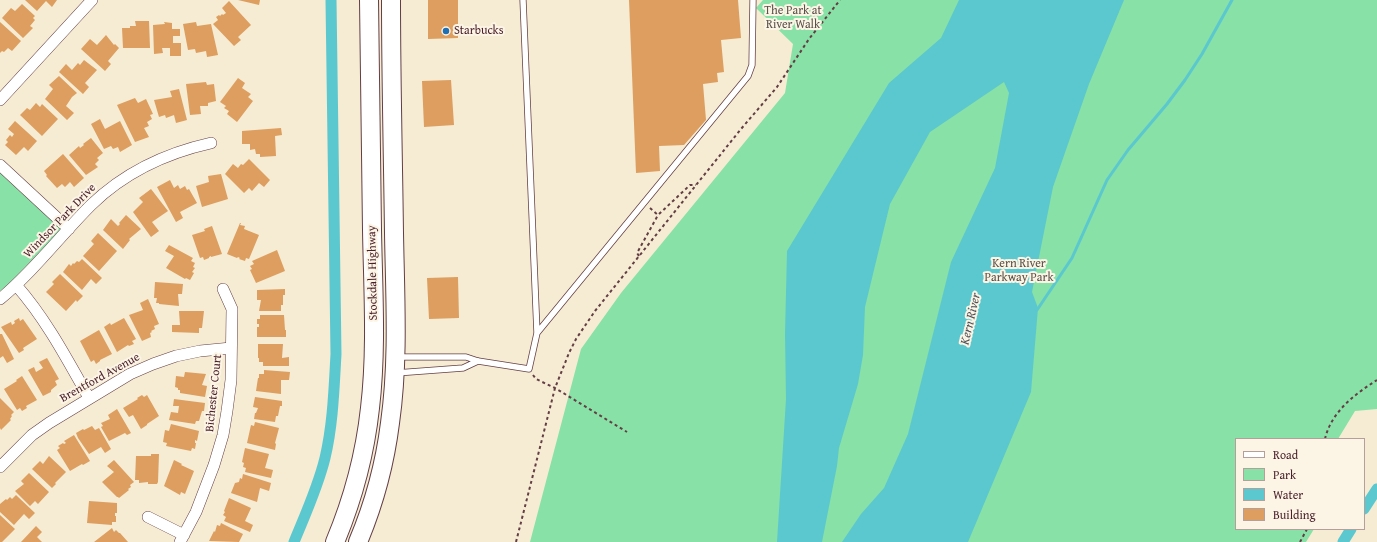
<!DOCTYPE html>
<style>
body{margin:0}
#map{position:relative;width:1377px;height:542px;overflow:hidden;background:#f5ecd3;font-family:"Gentium Book Plus",serif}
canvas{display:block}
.legend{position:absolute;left:1235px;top:438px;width:130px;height:92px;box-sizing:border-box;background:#fcf5e5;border:1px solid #b59f9b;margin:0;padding:5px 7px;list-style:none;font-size:12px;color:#4a1f2b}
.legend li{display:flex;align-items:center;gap:8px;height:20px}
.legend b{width:20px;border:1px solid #b59f9b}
</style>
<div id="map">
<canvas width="1377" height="542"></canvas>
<ul class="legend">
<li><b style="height:5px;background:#fff"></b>Road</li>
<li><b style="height:11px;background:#88e1a6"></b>Park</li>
<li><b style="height:11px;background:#5bc8cf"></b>Water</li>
<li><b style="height:11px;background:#dd9e5f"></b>Building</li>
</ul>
</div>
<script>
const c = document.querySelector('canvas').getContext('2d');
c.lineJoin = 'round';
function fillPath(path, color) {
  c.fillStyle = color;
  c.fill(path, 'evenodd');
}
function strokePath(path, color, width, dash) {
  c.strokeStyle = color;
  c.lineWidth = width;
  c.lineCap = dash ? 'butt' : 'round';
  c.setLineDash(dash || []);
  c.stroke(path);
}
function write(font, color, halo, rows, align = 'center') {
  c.font = font + ' "Gentium Book Plus",serif';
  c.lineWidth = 4;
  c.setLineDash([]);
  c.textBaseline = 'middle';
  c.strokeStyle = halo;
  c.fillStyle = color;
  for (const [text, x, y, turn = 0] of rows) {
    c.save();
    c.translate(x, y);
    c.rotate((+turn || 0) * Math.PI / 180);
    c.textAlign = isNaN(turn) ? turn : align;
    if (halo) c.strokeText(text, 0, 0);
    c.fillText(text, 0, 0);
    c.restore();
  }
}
fillPath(new Path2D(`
 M763,0H1377V409L1355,411L1338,439H1236V529H1314L1306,542H530L581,349L621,293L785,93L793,44L756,8Z
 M0,171L62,229L6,287L0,291Z`), '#88e1a6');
fillPath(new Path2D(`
 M959,0H1124L1089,84L1053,187L1032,292L1038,308L1031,392L968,542H842L861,514L884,488L908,434L951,262L995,168L1009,93L1004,82L930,132L890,204L865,307L863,355L858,384L839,448L837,466L822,542H777L786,399L785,334L787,251L889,83L941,38Z`), '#5bc8cf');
strokePath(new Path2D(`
 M1037,310L1072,258L1107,180L1128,150L1167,104L1185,80L1202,54L1232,0`), '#5bc8cf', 3);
strokePath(new Path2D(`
 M1364,509L1377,489
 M294,542C305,515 318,487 325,458C333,424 334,389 336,354L331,0
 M1343,542L1351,529`), '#5bc8cf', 11);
fillPath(new Path2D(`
 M25,0H57L52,7L46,1L37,11Z
 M238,0H260L259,5Z
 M428,0H458V38L428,39Z
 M629,0H738L741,38L721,40L724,72L717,73L718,82L703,84L706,120L684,145L659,146L660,171L636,173Z
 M229,1L251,25L238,37L241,40L234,46L213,24L218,20L216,17L219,15L220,16L222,14L223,15L226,13L222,8Z
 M22,4L35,16L33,18L35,20L30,26L33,28L23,38L2,18L11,8L15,11Z
 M135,21H149L150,48H123L122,28H130V26H136Z
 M0,22L21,41L12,51L8,48L4,52L2,51L0,53Z
 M164,22L172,23V29H180V36H173V43H181V56H170V48H162L163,53L154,54L153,25L165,24Z
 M196,22L197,26L211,24L218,55L207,57L206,51L196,53L195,49L188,50L183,24Z
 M106,35L114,45L115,44L119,48L108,61L111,64L105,71L81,49L90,39L97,45Z
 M84,60L97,70L85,83L89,87L83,94L59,72L66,64L72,70L78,63L80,65Z
 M59,76L77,93L72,97L66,106L74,113L67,120L45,99L53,89L49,85Z
 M238,78L245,83L242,88L251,94L248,97L253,101L237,122L227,114L229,111L224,108L226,106L220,102Z
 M451,80L454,125L424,127L422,81Z
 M206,82L207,85L214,84L216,101L208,103V106H200L201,114L190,115L186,84Z
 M179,89L187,120L176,123L174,115L166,118L165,115L159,117L154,100L172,97L170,91Z
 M135,98L138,103L146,99L153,114L150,115L152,119L147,122L149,126L144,128L149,137L135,142L117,105Z
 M36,103L40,107L42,104L58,119L42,136L20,115L27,108L30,110Z
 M100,119L105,129L120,121L132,145L120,152L118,147L113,149L111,146L104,149L91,124Z
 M15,121L37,141L28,151L24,147L16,155L5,145L8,142L6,140L10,135L12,137L14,134L8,129Z
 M281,128L282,135L275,136L276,156L260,157V154H256L255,149L250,150V144H242V131Z
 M91,138L103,153L97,158L99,160L95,164L98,167L86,175L69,155L79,146L80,148L84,145L83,144Z
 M63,154L84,178L74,187L70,182L65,187L62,184L57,188L46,176L47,175L44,171Z
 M249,159L270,180L264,187L259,183L252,191L249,188L244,193L225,174L233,164L238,168L241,164L243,165Z
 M221,174L228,199L202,207L196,186L209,182L208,176Z
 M170,180L174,188L178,185L180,189L185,186L187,190L189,189L197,203L180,212L183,218L176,222L157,187Z
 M151,189L168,211L152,222L159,231L151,237L133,212L143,202L139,198Z
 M126,215L141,229L129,239L130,240L123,249L103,230L111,219L118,226L120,224L119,223Z
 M240,223H241L240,225L245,226L244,229L259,235L249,259L246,258L245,261L239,259L240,258L238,257L237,258L227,254Z
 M212,226L222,254L211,257V256L209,257V258L204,260L203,257L200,258L192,235L205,231L204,229Z
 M98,233L117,251L99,271L83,256L94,244L91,241Z
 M169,245L193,258L191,261L195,263L193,267L195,268L192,272L194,273L190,280L186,278L185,279L166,268L174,256L165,251Z
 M277,250L285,271L256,283L250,270L252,269L250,266L254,264L252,261Z
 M82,259L102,278L96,284L91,279L82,290L63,272L69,264L71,266L73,263L74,264L77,261L79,262Z
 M60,274L83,296L77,302L76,300L66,311L46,292L54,284L52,282Z
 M458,277L459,318L429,319L427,278Z
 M155,282L183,284L182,294H178L179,306L159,304V303H156L157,298H154Z
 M285,289V295H283V305H281V311H259L261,300H257V290Z
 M148,299L159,324L154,326L155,329L151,331L152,332L150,333L151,337L142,341L129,315L143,310L140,303Z
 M179,311H204L202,328H199V333L172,332V325H180Z
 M260,315H284L285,330H286V337H257V327H259V324H257V319H260Z
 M19,318L20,321L23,319L37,339L23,348L24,350L19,353L1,327L11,322L12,325L15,323L14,321Z
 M124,318L136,339L132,341L134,344L129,346L128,345L117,352L104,327L110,323L111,325Z
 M99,330L112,354L100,360V361L96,364L94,360L91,362L80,341Z
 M0,334H2L14,359L7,363L3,356L0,358Z
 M258,344H283L282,358L289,357V366H263V362H259V358H258Z
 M47,358L59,379L55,381L57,385L51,390V392L43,396L28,370L34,367L36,372L43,368L39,362Z
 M264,370L290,372L289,380H281V394L256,391L258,378H259V374H264Z
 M185,372L206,374L202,385L207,386L205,397L180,393V390H178V388L175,387L176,376L184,377Z
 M22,376L37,400L26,406L27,408L22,411L20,408L17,410L4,389L17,381L16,380Z
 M142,395L144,397L147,395L159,416L147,424V425L141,429L133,415L129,417L123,408L138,399L137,398Z
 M255,397L282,401V406H280L278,416H276L275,422L254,419L255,413H256L258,408L253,407Z
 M0,398L14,412L11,415L12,416L10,419L11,420L1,430L0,428Z
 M174,399L205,403L204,411H202L199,421H196L195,424L169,420L171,412L178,413L179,406H173Z
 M117,409L131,433L127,435L125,433L109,441L101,427L103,426L101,423L110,419L108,415Z
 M255,422L279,428L275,443L276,444L275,450L247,443L251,425L254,426Z
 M171,424L199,431L197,441L195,440V443H196L195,449L192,448L191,451L166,446L167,443L163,442L165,430L169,431Z
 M92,426L95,430L99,428L111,449L105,453L101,447L89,454L78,438L76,433L83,429L84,430Z
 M74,435L90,461L83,465L82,464L70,471L57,450L60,448L58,446L63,443L64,444L66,443L64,441Z
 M245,448L269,454L265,468L273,470L271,478L245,472L246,468L243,467L244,463L242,462Z
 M151,454H159L158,482L157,484H148V482L139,483V480H135L136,456H151Z
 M49,456L66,472L55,483L56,484L52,488L32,469L40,461L43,464Z
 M114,460L134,482L130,485L131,487L128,489L129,490L119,498L118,497H117L102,482L114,472L107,466Z
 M174,460L182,464L181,465L194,471L185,494L181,492L180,495L164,486Z
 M29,473L49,492L38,504L35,501L30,506L15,491L24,484L21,481Z
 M243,474L271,483L269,491L260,488L257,502L231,493L235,483L239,482L240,478L242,479Z
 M16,495L35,513L29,519L24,514L14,525L0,512V504L6,499L7,500L10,497L12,499Z
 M229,498L251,508L245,521L253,525L250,532L224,521L226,517L223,515L225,512L224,511Z
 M89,501L117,503V513H115V516H116V522H112V525L87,523Z
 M0,515L15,529L2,542H0Z
 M221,523L243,534L239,542L209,541L214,531L215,532L217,525L220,526Z
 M36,526L42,532L37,537L42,542H21Z
 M112,528L114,532L116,530L119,533H120L128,542H94Z`), '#dd9e5f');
const lane = new Path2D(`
 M537,333L748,76L752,65L753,0
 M397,357H466L478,361L529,369L537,333L523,0
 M396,373L463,368L478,361`);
const street = new Path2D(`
 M0,100L92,0
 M0,165L69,229
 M16,285C46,319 67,359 89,398
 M0,299C34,271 60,236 91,205C124,173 166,153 211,143
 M0,467L32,435L49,423L130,374L153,364L176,356L200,351L231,348
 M148,517L184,535
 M180,542L196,512L214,465L223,435L227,411L231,380L232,309L223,289`);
const primary = new Path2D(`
 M335,542C353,499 365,454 370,408C377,349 373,289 372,230C371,153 370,77 369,0
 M358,542C374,504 385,463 390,423C399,360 395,295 394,233C393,155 391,78 391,0`);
strokePath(lane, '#643e44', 7);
strokePath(street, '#643e44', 12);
strokePath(primary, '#643e44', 20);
strokePath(new Path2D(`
 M650,208L658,215L690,185H696
 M639,256L637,253L658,215
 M533,375L536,379L555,388L627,432
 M1325,439C1331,412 1355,394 1377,380
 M516,542L555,388L569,353L576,339L595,311L741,129L777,87L809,39L840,0
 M1300,542L1307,529`), '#643e44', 2, [3, 3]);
strokePath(lane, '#fff', 5.5);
strokePath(street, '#fff', 11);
strokePath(primary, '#fff', 18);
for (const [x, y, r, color] of [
 [446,31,4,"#1f6fb2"]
]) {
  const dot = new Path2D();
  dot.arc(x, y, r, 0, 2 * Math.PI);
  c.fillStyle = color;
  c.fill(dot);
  strokePath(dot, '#fcf5e5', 1.5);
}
write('12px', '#5a504a', '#fcf5e5', [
 ["The Park at",793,11],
 ["River Walk",793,25],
 ["Kern River",1019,264],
 ["Parkway Park",1019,278]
]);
write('12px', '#4a1f2b', '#fcf5e5', [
 ["Starbucks",454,31]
], 'left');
write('12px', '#4a1f2b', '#fcf5e5', [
 ["Windsor Park Drive",60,221,-46],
 ["Stockdale Highway",373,273,-91],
 ["Brentford Avenue",100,378,-29],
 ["Bichester Court",214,393,-84]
]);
write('italic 13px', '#4f525c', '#fcf5e5', [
 ["Kern River",971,319,-77]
]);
</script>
